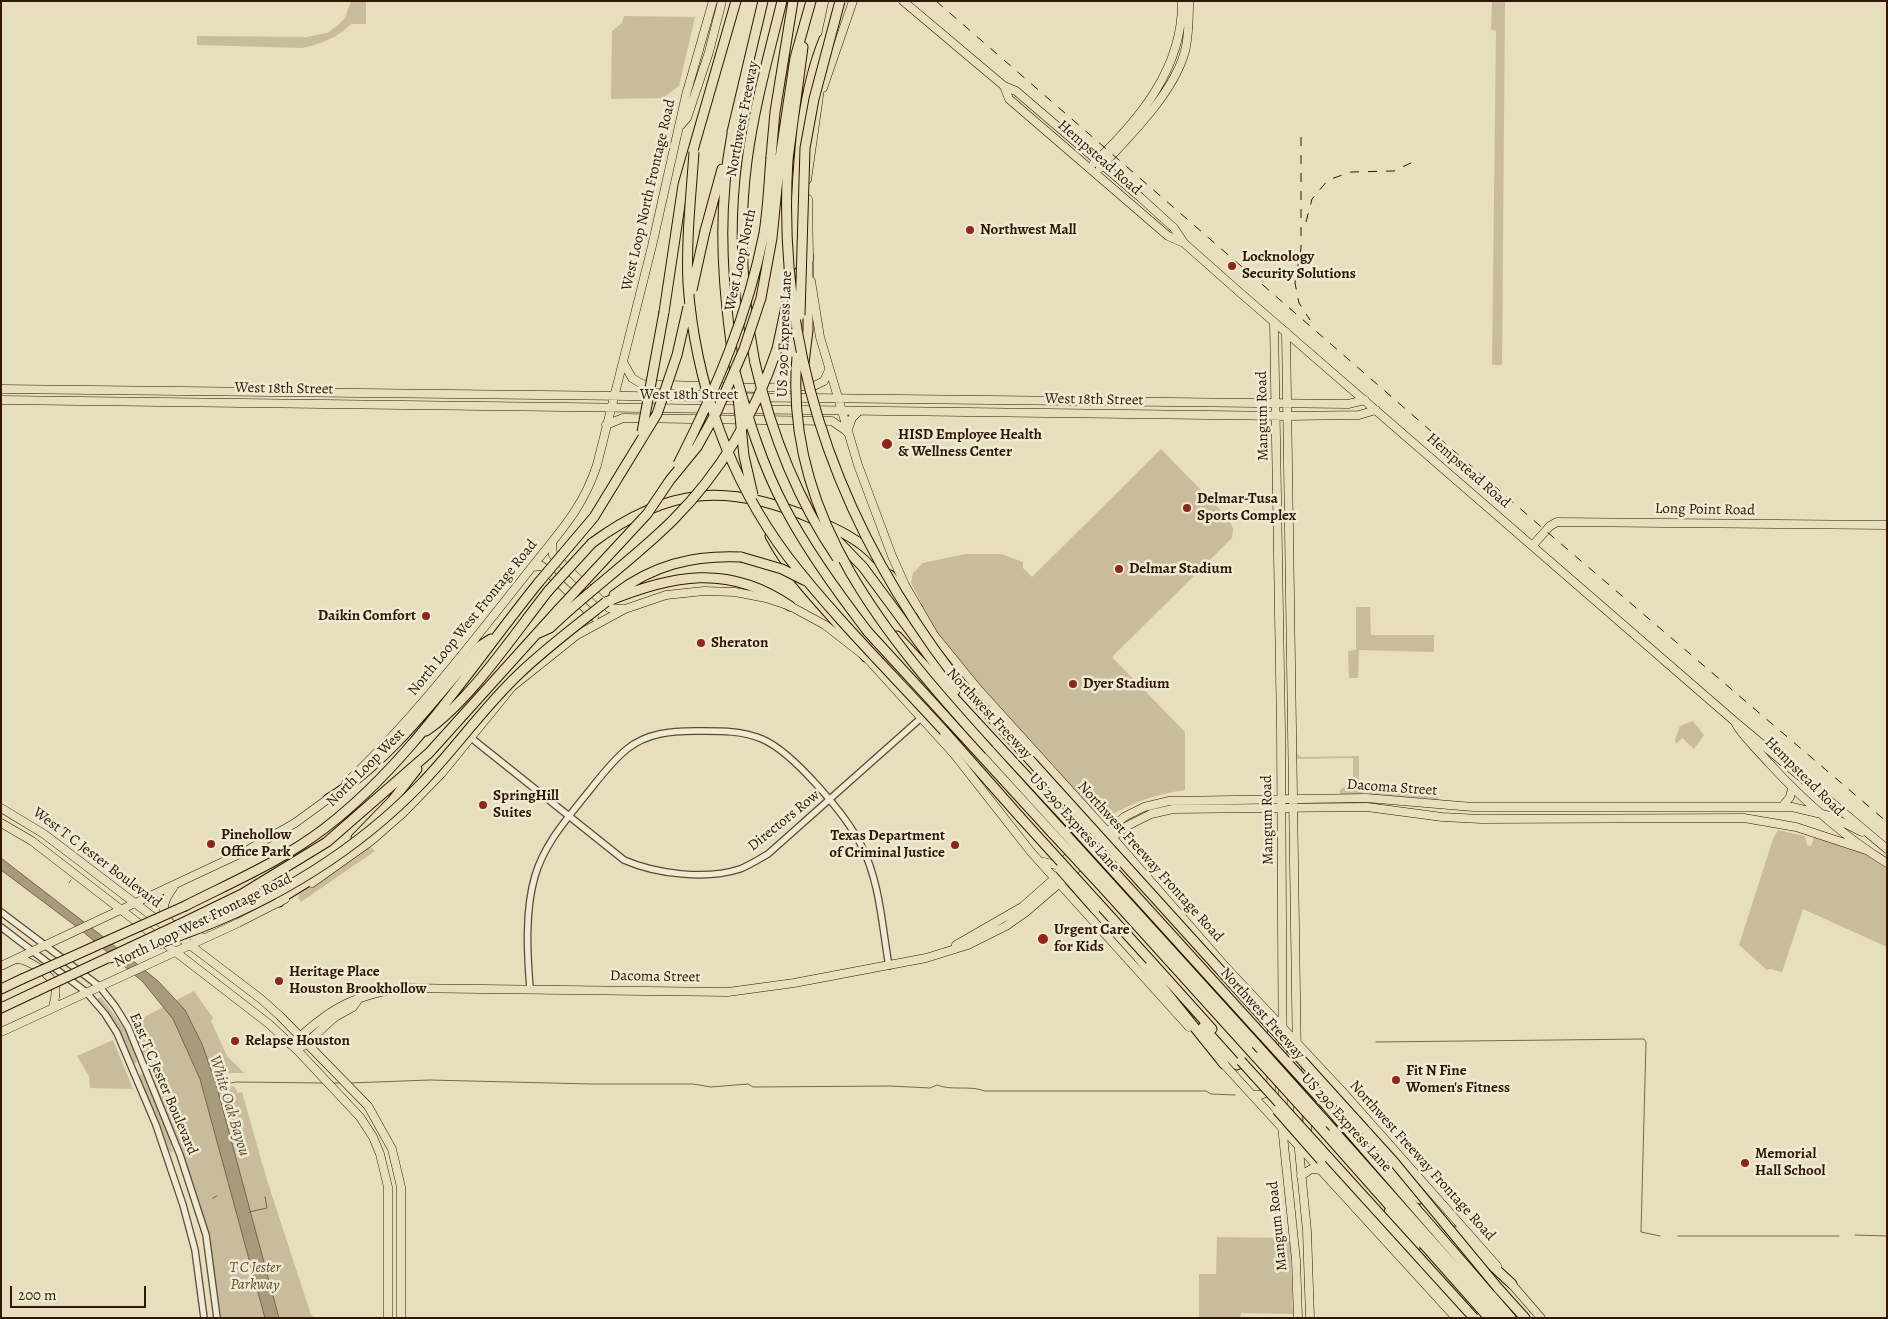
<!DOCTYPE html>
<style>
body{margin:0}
#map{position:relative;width:1888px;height:1319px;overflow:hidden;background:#e7debd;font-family:Alegreya,serif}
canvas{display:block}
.frame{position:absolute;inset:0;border:2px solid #2f1701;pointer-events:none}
.scale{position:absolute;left:10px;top:1286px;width:136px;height:22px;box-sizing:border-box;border:2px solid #2f1701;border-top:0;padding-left:6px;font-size:15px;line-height:18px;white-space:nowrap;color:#2f1701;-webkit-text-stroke:4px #efead4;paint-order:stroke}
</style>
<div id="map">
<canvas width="1888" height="1319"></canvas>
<div class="frame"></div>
<div class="scale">200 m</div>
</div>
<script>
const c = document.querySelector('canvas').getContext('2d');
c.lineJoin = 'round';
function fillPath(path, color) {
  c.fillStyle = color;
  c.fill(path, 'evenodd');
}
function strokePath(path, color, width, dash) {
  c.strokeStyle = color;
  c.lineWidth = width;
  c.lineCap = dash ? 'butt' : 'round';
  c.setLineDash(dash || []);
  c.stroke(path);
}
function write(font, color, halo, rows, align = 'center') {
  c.font = font + ' Alegreya,serif';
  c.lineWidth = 5;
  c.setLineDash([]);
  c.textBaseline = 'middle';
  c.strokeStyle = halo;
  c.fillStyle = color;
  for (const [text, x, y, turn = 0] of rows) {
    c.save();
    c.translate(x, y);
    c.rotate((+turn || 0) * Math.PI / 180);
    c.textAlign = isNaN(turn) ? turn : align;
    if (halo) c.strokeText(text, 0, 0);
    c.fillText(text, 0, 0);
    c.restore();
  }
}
fillPath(new Path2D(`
 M351,1H366V24H351C337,38 321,44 302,48L197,45V36L307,37L327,33L337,26L345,18Z
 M1492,1H1505L1502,365H1492L1496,31L1491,29Z
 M624,16L695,17L679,86L663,98L611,99L612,31L622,23Z
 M1161,449L1229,519L1233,529L1232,538L1112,657L1185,732V790C1156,794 1132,802 1107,818L1094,812L981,686L937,633L911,583L913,573L923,563L965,554H1001L1023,562V568L1032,577Z
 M1356,607H1370L1371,635H1434V652L1359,650L1358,678H1349L1348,651L1356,650Z
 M1693,721L1704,735L1694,749L1682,738L1676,744L1675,740L1680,726Z
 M1296,753L1301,757L1359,756V789H1364L1362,796L1340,795V790L1347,785L1353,784V758L1296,759Z
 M1368,789H1414V793L1437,792L1438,800L1436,803L1370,795Z
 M1778,830L1805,836L1807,845L1811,846L1814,837C1841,842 1864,853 1887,867V947L1803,909L1782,972L1770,969L1767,970L1739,945L1773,839Z
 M369,846L375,851L301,902L298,898L299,894Z
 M194,991L213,1018L211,1021L227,1056L244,1073H226L222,1066L215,1068L221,1089L234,1086L238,1093L242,1092L266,1177L311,1315L315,1318H218C208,1216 172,1117 129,1025Z
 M101,997C111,1011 142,1047 136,1064L130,1059L112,1021L96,999Z
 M113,1040L133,1089L90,1088L89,1076L77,1056Z
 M140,1073L146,1077L168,1132L173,1153L168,1150L140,1080Z
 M1217,1237L1290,1238L1293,1314L1241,1313L1240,1318H1199V1274H1216Z`), '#c8bc9d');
const water = new Path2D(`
 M1,858L102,936L158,981L185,1010L202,1044L216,1084L279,1318H265L200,1079L173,1019L143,982L81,930L1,870Z`);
fillPath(water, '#a89a7d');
strokePath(water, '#78664b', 1);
strokePath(new Path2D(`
 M69,883L71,880
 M1376,1042L1644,1039L1646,1042L1641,1232L1660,1236
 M333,1083H341
 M350,1083L430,1080L591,1084H693L711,1087L748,1084L753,1087L890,1086L930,1088L937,1085C952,1091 969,1085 985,1091H1206L1211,1094L1235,1095
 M216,1086L236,1082L324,1083
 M213,1198L217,1196
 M249,1212L267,1208L265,1197
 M1855,1235L1887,1236
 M1678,1236H1839`), '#78664b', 1);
const minor = new Path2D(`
 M470,737L624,860C656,874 706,880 740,869C750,865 759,859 768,854L921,718
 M1,912L99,986L115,1006L128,1027L180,1155L206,1235L217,1318
 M1,927L86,992L105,1014L117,1033L156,1125L183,1205L195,1250L204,1318
 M530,988C527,952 525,910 535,876C544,845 565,821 585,796C598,780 611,762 627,749C647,733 671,731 695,731C718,731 741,730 762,739C793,752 846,815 861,845C880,881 882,927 889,966`);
const major = new Path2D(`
 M903,1L1004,86L1016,91L1140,197L1174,228L1184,243L1237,290L1733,720L1887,849
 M824,43L833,1
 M1004,86L1009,99L1168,236L1184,243
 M823,88L853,1
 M681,125L687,118L709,52L722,1
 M1094,163C1140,119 1183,68 1182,1
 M1100,168C1129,137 1174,93 1185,51C1189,35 1189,18 1189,1
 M807,180L821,82
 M808,199L809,259
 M811,281L820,337L858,465L892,556L905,585L934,635L978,689L1112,837L1223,964L1341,1090L1497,1266
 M1274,322L1281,730L1283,1110
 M1286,332L1298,1126
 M623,362L632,378L642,384L755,388L814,386L824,381L829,370
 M1,389L1348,404L1365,400
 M1,400L1288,416L1359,415L1376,410
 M606,425L623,418L832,421L845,430
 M847,432L852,418L859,411
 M552,543L553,555L609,608L622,609
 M1533,545L1550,526L1557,522L1887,525
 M532,567L542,566L594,617
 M1736,724C1744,738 1757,749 1768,762C1804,801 1841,835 1887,863
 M346,783C415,718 473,641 532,567C560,531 582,510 597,465L652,246L686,95L713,1
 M1782,807L1790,797L1792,788
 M1,808L44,834L261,999L280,1016L368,1106L392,1149L401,1187V1318
 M1,823L32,841L269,1024L298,1051L360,1117L373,1137L380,1154L388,1187V1318
 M1044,862L1056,865L1065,860L1093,833L1095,828
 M312,883L371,841L403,813L442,773L512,687L577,635L625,609L666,595L704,591L735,592L766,598L790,606L825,625L866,657L954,754L1031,852L1189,1027
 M173,888C168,895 163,902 164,911C166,925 188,938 201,937
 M956,945L1022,907L1124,817L1144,807L1169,801L1366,798L1473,807H1792L1830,816L1862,832
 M17,959C29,960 52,974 55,987C57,994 54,1001 53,1008
 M1,966L246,851L295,823L332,796
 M1,1032L238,923L285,899
 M291,1045C328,1010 349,997 400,988L728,992L794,983L926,958L968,945L1006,926L1026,912L1125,827L1151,814L1173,809L1367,807L1442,817L1481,819L1744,818L1796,827L1866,850
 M303,1046L335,1017L353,1007L358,1000
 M1221,1061L1456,1318
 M1252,1095H1261L1271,1090L1272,1025
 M1282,1126L1296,1260L1298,1318
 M1307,1137L1308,1079L1313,1073L1318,1074
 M1298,1140L1307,1231L1310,1318
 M1301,1176L1311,1169L1322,1170
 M1509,1281L1541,1318`);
const highway = new Path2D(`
 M733,128C730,147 726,166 725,185C719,247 726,310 735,372
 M732,132L763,1
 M771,157L775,112L793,1
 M780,158L795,58L811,1
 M788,159L803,47
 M705,231L722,169
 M792,265C799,190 795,110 824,39
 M664,312L683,185L736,1
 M777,349L790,288
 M755,363C742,296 738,229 747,161C754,107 769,54 782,1
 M802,380L808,330V255
 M832,535L863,567L955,691
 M770,536C794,582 834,616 866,657
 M592,543C668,487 727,482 813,519C835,528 861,540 877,559
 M890,575L918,609
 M614,595C652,565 693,555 741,557
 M606,602C671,575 728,563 790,606
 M868,632L1053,834
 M539,633L550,628L564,615
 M897,636L1068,821
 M426,731C470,701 514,634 549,590
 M944,731L1020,817
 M989,750L1060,828
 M328,799C389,762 434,700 480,646L491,639
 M356,838L392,801L417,769
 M1118,876L1255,1027
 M1110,883L1256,1044
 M1104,889L1256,1057
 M279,902L283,897L309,881L331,863
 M185,906C232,882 282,861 325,828C411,762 471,666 539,582
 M1095,909L1138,957L1224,1064
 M178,925L242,894L327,842L429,753L558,610
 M1150,960L1212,1029
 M1,989L22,979
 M1,1008L37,991
 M1203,1027L1237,1065
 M1326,1105L1511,1318
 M1326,1122L1500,1318
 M1326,1134L1489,1318
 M1321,1160L1466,1318
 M1384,1165L1420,1199
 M1389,1212L1415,1248
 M1455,1231L1512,1284
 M1498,1288L1525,1318`);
strokePath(minor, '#5d4930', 8);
strokePath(major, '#2f1701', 9);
strokePath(highway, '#2f1701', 11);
strokePath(minor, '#efead4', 5.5);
strokePath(major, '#e7debd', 8);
strokePath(highway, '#e7debd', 9);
strokePath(new Path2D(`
 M936,1L1546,531L1887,822
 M1301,137V248L1295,283L1299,303L1310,320
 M1306,222L1312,199L1328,180L1351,172L1394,171L1419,159`), '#2f1701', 1, [9, 9]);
const highwayBridge = new Path2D(`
 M694,152C691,196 686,240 688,284C695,381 729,479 788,557C835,618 892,674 944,731
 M788,159C776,353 837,523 954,676L1394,1162L1498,1288
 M692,290L705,231
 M800,315L805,148L814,99L840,1
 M797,357C783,517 889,640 989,750
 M755,363C771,432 797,499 837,558
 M735,372C748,418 762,465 785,508C808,552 838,593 868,632
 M738,397L744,456L753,495
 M642,432L664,312
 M678,464C716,389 748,315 764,233C768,208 769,182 771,157
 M741,557L782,569L806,581
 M539,582L594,517L657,414L677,355L688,307
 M549,590L592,543
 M558,610L647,514L670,480L697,447L717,411L744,349L761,298L772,238L780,158
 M564,615C599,583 639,554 673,520C722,471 755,414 777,349
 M1020,817L1150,960
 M1068,821L1118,876
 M1060,828L1110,883
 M1053,834L1104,889
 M1060,869L1095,909
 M109,958C135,953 159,944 184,934C274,901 354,853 421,784C455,749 483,708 519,674C546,648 577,625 606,602
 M22,979L185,906
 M37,991L178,925
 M1255,1027L1326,1105
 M1256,1044L1326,1122
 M1256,1057L1326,1134
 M1241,1061L1474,1318
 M1277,1110L1321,1160`);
strokePath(highwayBridge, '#2f1701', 11, []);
strokePath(highwayBridge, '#e7debd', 9);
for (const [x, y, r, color] of [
 [970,230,5,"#8f2418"],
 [1232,266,5,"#8f2418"],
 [887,444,6,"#8f2418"],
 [1187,508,5,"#8f2418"],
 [1119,569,5,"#8f2418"],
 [426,616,5,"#8f2418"],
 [701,643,5,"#8f2418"],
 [1073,684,5,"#8f2418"],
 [483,805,5,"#8f2418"],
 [211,844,5,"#8f2418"],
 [955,845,5,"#8f2418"],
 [1043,939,6,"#8f2418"],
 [279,981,5,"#8f2418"],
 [235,1041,5,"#8f2418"],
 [1396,1080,5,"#8f2418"],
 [1745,1163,5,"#8f2418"]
]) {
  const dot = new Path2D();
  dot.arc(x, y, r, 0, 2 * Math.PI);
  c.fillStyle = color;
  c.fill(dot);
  strokePath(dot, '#efead4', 2);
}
write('15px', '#2f1701', '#efead4', [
 ["Northwest Freeway",743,119,-79],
 ["Hempstead Road",1099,158,41],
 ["West Loop North Frontage Road",649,195,-77],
 ["West Loop North",741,260,-78],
 ["US 290 Express Lane",785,334,-88],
 ["West 18th Street",284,389,1],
 ["West 18th Street",689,395],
 ["West 18th Street",1094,400,1],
 ["Mangum Road",1263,416,-91],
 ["Hempstead Road",1468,471,41],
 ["Long Point Road",1705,510,1],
 ["North Loop West Frontage Road",473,618,-51],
 ["Northwest Freeway",989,714,47],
 ["North Loop West",366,768,-45],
 ["Hempstead Road",1804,777,45],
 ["Dacoma Street",1392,788,4],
 ["Mangum Road",1268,820,-91],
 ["Directors Row",784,821,-39],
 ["US 290 Express Lane",1074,823,48],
 ["West T C Jester Boulevard",97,858,37],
 ["Northwest Freeway Frontage Road",1150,862,48],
 ["North Loop West Frontage Road",203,921,-26],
 ["Dacoma Street",655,977,1],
 ["Northwest Freeway",1262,1014,48],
 ["East T C Jester Boulevard",163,1084,67],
 ["US 290 Express Lane",1346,1123,48],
 ["Northwest Freeway Frontage Road",1422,1161,48],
 ["Mangum Road",1278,1226,-96]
]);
write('bold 15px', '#2f1701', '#efead4', [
 ["Northwest Mall",980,230],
 ["Locknology",1242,257],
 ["Security Solutions",1242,274],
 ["HISD Employee Health",898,435],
 ["& Wellness Center",898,452],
 ["Delmar-Tusa",1197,499],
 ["Sports Complex",1197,516],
 ["Delmar Stadium",1129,569],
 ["Daikin Comfort",416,616,"right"],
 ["Sheraton",711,643],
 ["Dyer Stadium",1083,684],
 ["SpringHill",493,796],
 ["Suites",493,813],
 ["Pinehollow",221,835],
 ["Office Park",221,852],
 ["Texas Department",945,836,"right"],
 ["of Criminal Justice",945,853,"right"],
 ["Urgent Care",1054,930],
 ["for Kids",1054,947],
 ["Heritage Place",289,972],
 ["Houston Brookhollow",289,989],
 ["Relapse Houston",245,1041],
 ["Fit N Fine",1406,1071],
 ["Women's Fitness",1406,1088],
 ["Memorial",1755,1154],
 ["Hall School",1755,1171]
], 'left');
write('italic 15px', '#5d4930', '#efead4', [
 ["T C Jester",255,1268],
 ["Parkway",255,1285]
]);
write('italic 16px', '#5f4b33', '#efead4', [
 ["White Oak Bayou",229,1106,73]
]);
</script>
